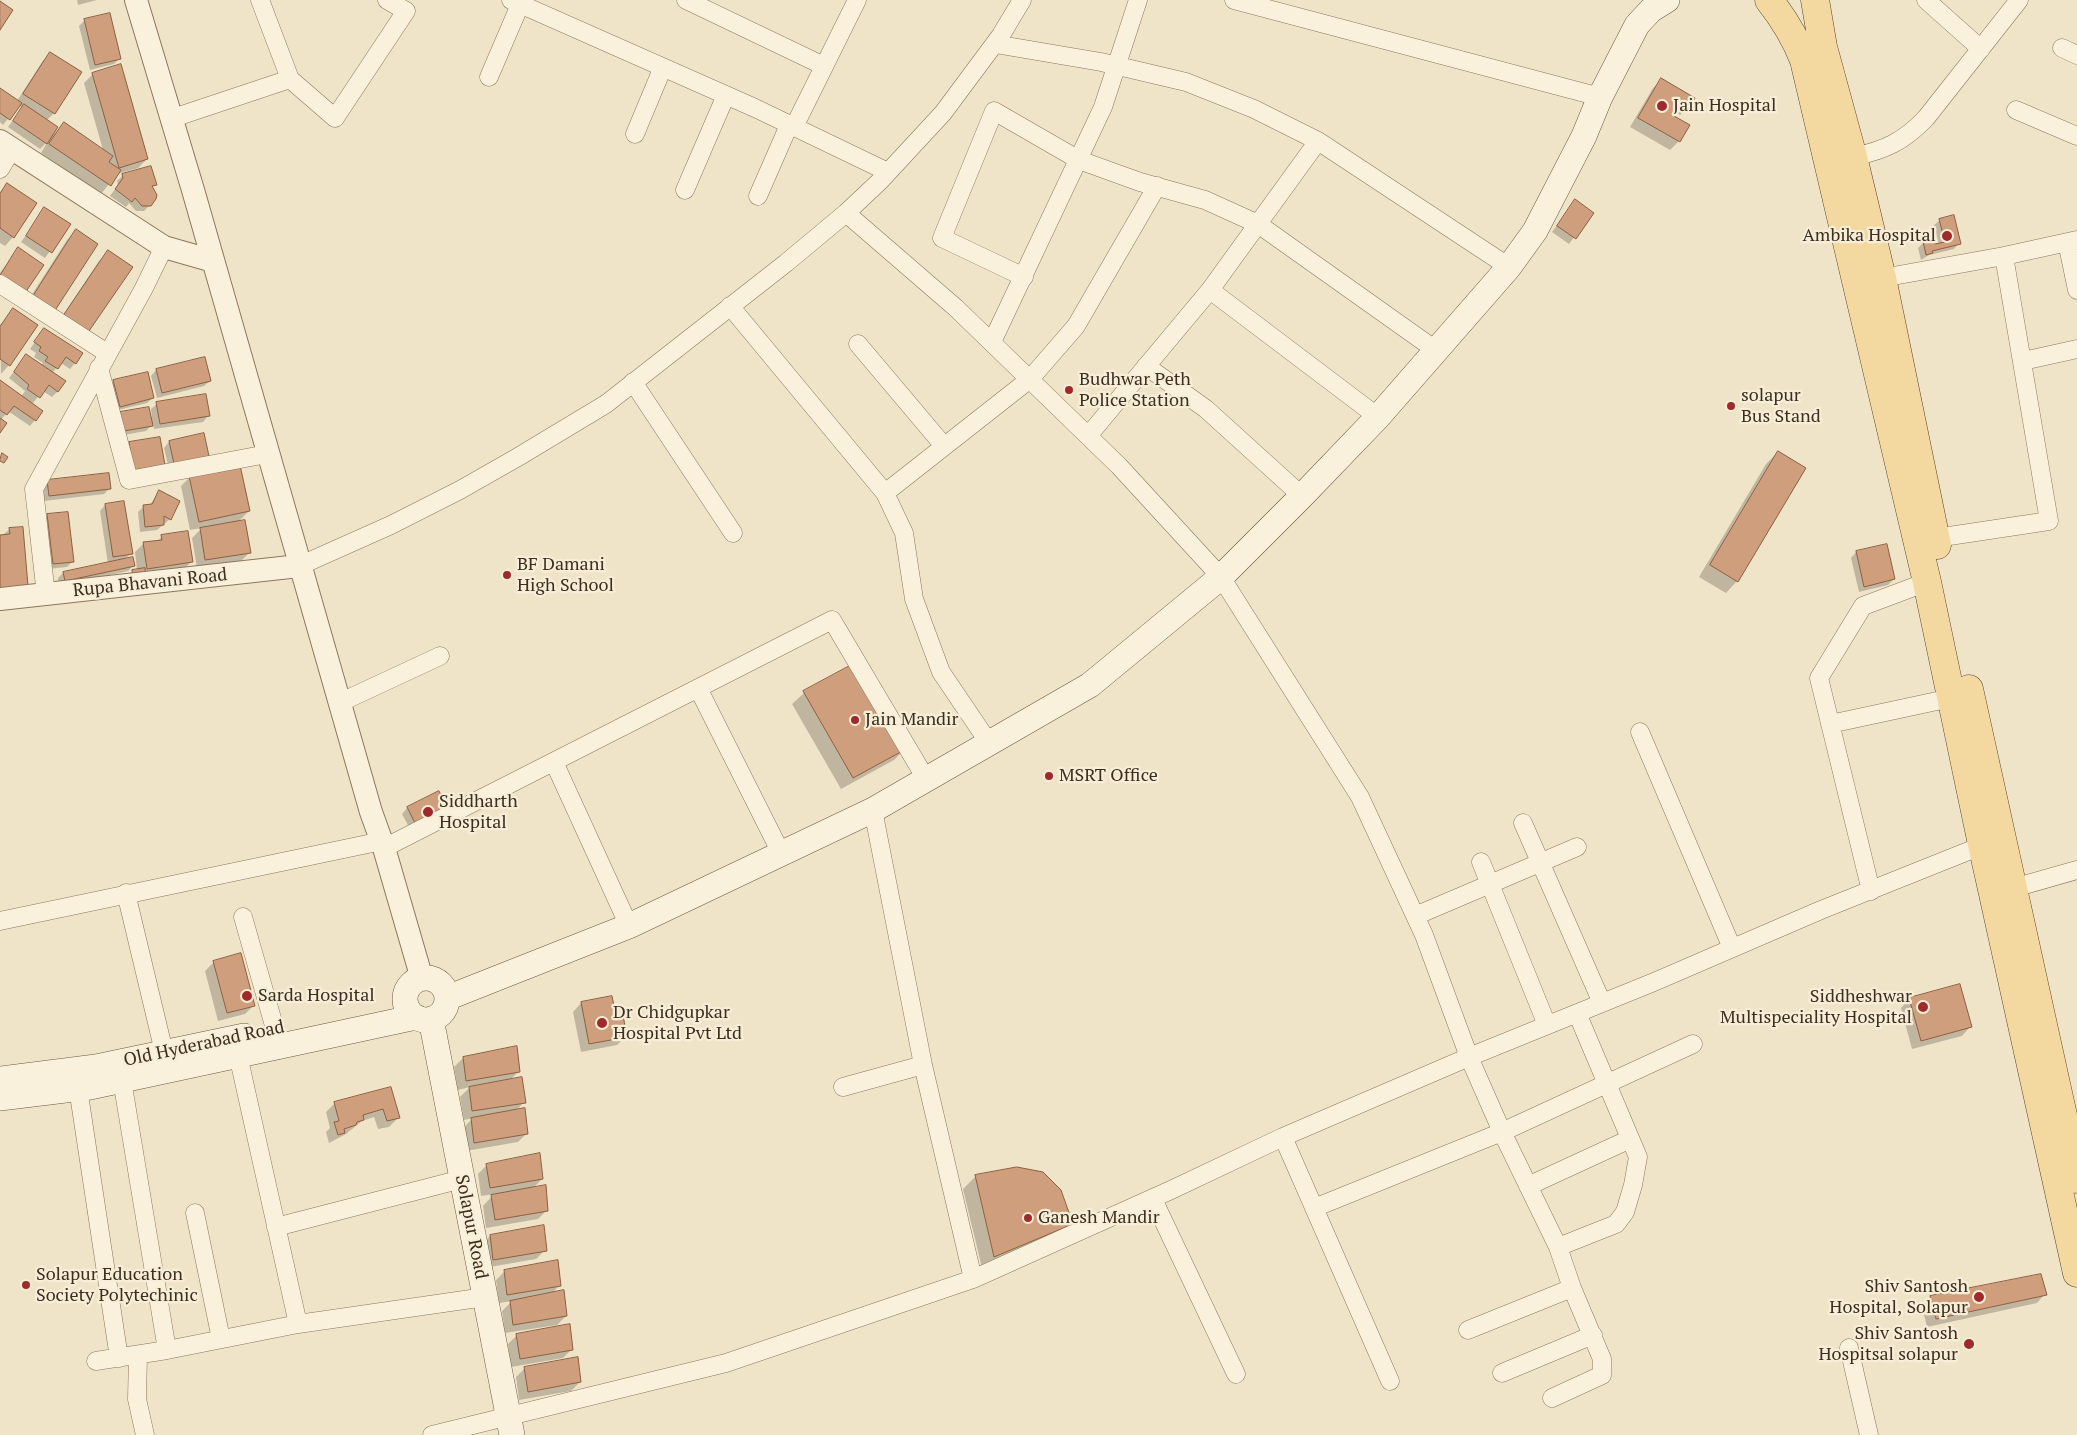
<!DOCTYPE html>
<style>
body{margin:0}
canvas{display:block;background:#f0e4c8}
</style>
<canvas width="2077" height="1435"></canvas>
<script>
const c = document.querySelector('canvas').getContext('2d');
c.lineJoin = 'round';
function fillPath(path, color) {
  c.fillStyle = color;
  c.fill(path, 'evenodd');
}
function strokePath(path, color, width, dash) {
  c.strokeStyle = color;
  c.lineWidth = width;
  c.lineCap = dash ? 'butt' : 'round';
  c.setLineDash(dash || []);
  c.stroke(path);
}
function write(font, color, halo, rows, align = 'center') {
  c.font = font + ' "PT Serif",serif';
  c.lineWidth = 4.5;
  c.setLineDash([]);
  c.textBaseline = 'middle';
  c.strokeStyle = halo;
  c.fillStyle = color;
  for (const [text, x, y, turn = 0] of rows) {
    c.save();
    c.translate(x, y);
    c.rotate((+turn || 0) * Math.PI / 180);
    c.textAlign = isNaN(turn) ? turn : align;
    if (halo) c.strokeText(text, 0, 0);
    c.fillText(text, 0, 0);
    c.restore();
  }
}
fillPath(new Path2D(`
 M77,0H97L78,5Z
 M85,20L120,58L114,64L90,70L79,26Z
 M50,53L80,72L54,113L46,121L52,136L64,124L103,150L84,83L93,74L147,159L138,168L117,174L101,194L41,153L48,141L40,149L8,127L22,108L19,105L3,125L0,122V89L17,101L42,62Z
 M1662,80L1689,106L1680,115L1675,111L1672,116L1679,141L1670,150L1630,127L1653,88Z
 M123,175L155,184L152,188L150,205L144,211H136L129,203L126,207L110,196L118,185L117,181Z
 M7,184L13,237L5,246L0,243V192Z
 M1575,201L1592,213L1569,244L1552,232Z
 M45,209L69,225L45,258L21,242Z
 M1940,220L1959,243L1954,249L1929,255L1921,260L1918,248L1923,243L1933,240L1934,246L1939,245L1934,225Z
 M76,231L53,311L24,307L67,240Z
 M18,249L0,286V273Z
 M108,252L131,267L57,324L99,261Z
 M13,310L9,365L1,374L0,325Z
 M44,329L75,363L70,369L61,363L52,373L58,391L52,397L43,391L32,404L35,420L30,426L8,411L1,420L0,431V382L21,397L25,391L9,378L26,356L41,366L43,363L34,357L36,353L30,349Z
 M156,370L210,381L204,386L157,398L151,376Z
 M114,381L153,398L147,403L114,411L108,387Z
 M157,404L208,416L203,422L154,429L153,424L146,431L118,436L115,419L121,413L152,417L151,409Z
 M203,434L169,469L164,448L169,442Z
 M1778,452L1737,581L1726,593L1699,577L1766,464Z
 M190,477L249,511L237,523L250,552L241,561L197,568L192,538L202,528L190,530L181,486Z
 M48,481L110,488L104,494L44,501L42,487Z
 M159,492L170,519L157,530L140,532L138,512L143,507L149,506Z
 M105,505L131,553L124,560L133,566L128,571L59,586L58,578L63,573L108,564L100,511Z
 M48,515L73,561L67,567L47,569L42,521Z
 M22,528L0,596V537L10,529Z
 M162,536L192,561L183,570L130,574L137,570L135,552L143,544L157,542Z
 M1856,552L1894,579L1888,585L1859,592L1851,558Z
 M804,693L906,748L894,760L841,789L792,704Z
 M439,793L411,831L402,814L407,808Z
 M214,962L254,1005L245,1014L218,1021L205,971Z
 M1909,999L1970,1027L1962,1036L1912,1049L1901,1008Z
 M581,1003L615,1018L626,1036L617,1045L581,1052L573,1012Z
 M463,1058L518,1072L510,1080L524,1102L516,1111L527,1133L518,1142L466,1151L463,1128L473,1118L464,1120L460,1097L470,1087L458,1090L454,1067Z
 M390,1089L398,1118L389,1127L378,1129L374,1117L362,1121L346,1134L329,1143L326,1132L330,1128L326,1112L335,1103Z
 M487,1165L542,1179L532,1189L547,1210L538,1219L486,1228L483,1206L494,1194L481,1196L478,1174Z
 M1017,1169L1071,1224L1059,1236L982,1268L963,1189L975,1177Z
 M490,1236L545,1250L536,1259L484,1268L481,1245Z
 M505,1271L560,1285L551,1294L566,1316L557,1325L505,1333L502,1311L512,1301L499,1303L496,1280Z
 M2045,1294L2037,1303L1927,1327L1922,1306L1931,1297Z
 M517,1335L572,1349L563,1358L511,1367L508,1344Z
 M525,1368L580,1382L571,1391L519,1400L516,1377Z`), '#0003');
const building = new Path2D(`
 M0,1L13,10L0,30Z
 M110,13L121,59L95,65L84,19Z
 M50,52L82,72L55,114L23,94Z
 M121,64L148,159L119,168L92,73Z
 M1661,78L1695,98L1690,107L1682,102L1674,116L1690,125L1680,142L1638,118Z
 M0,88L22,103L10,120L0,113Z
 M24,104L58,127L47,144L13,121Z
 M64,122L113,156L109,162L121,170L111,186L49,144Z
 M151,166L157,185L152,186L157,195L156,199L151,206H142L135,198L132,202L115,189L123,178L122,174Z
 M7,183L37,203L14,238L0,228V194Z
 M1575,199L1594,213L1576,239L1557,226Z
 M44,207L71,224L52,253L26,236Z
 M1954,215L1961,244L1932,251L1933,253L1926,255L1923,241L1934,239L1935,244L1945,242L1939,219Z
 M76,229L98,244L54,312L32,298Z
 M18,247L44,265L25,293L0,276Z
 M108,250L133,267L89,331L64,315Z
 M13,308L38,325L10,366L0,359V327Z
 M44,328L83,353L76,364L66,357L58,369L45,361L48,357L39,351L41,347L34,342Z
 M26,354L66,381L58,392L49,385L40,398L27,389L29,385L14,372Z
 M205,357L211,381L162,393L156,369Z
 M148,372L154,398L120,407L113,380Z
 M0,380L43,411L36,421L14,406L7,415L0,410Z
 M206,394L210,416L160,424L156,402Z
 M149,407L153,426L124,431L120,412Z
 M0,418L7,423L0,433Z
 M204,433L209,456L174,464L169,441Z
 M160,437L165,465L133,470L129,442Z
 M1778,451L1806,468L1738,582L1710,565Z
 M2,453L8,457L4,463L0,461Z
 M240,465L250,511L199,522L189,476Z
 M109,473L111,489L49,496L47,480Z
 M159,490L180,501L171,520L164,516V525L145,527L143,505L152,504Z
 M124,501L133,554L113,557L105,504Z
 M68,512L74,562L53,564L47,514Z
 M245,520L251,553L205,560L200,528Z
 M23,527L28,586L0,588V535L10,534L9,528Z
 M188,531L193,562L147,569L143,542L162,540L161,535Z
 M1887,544L1895,579L1864,587L1856,551Z
 M133,557L135,566L65,581L63,572Z
 M145,568L146,576L133,578L132,570Z
 M857,662L908,748L853,778L803,691Z
 M439,791L449,810L417,827L407,807Z
 M241,953L255,1006L227,1013L213,961Z
 M1960,984L1972,1027L1921,1041L1909,998Z
 M612,996L616,1016L623,1015L627,1037L589,1044L581,1002Z
 M517,1046L520,1072L466,1081L463,1057Z
 M522,1077L526,1103L472,1111L469,1087Z
 M391,1087L400,1118L387,1121L383,1109L363,1115L364,1120L357,1122L356,1125L344,1129L345,1133L338,1135L334,1122L339,1121L334,1102Z
 M525,1108L528,1134L474,1143L471,1118Z
 M540,1153L543,1179L490,1188L486,1164Z
 M1017,1167L1043,1172L1061,1190L1073,1224L994,1257L975,1175Z
 M546,1185L548,1211L495,1220L491,1195Z
 M544,1225L547,1251L493,1260L490,1235Z
 M558,1260L561,1286L507,1295L504,1270Z
 M2041,1274L2047,1295L1936,1319L1930,1296Z
 M564,1290L567,1316L513,1325L510,1301Z
 M570,1324L573,1350L520,1359L516,1334Z
 M578,1357L581,1382L528,1392L524,1367Z`);
fillPath(building, '#cf9f7d');
strokePath(building, '#8d5f41', 1);
const minor = new Path2D(`
 M511,0L755,108L888,172
 M686,0L824,66
 M1234,0L1600,97
 M1926,0L1981,49
 M995,44L1101,62L1186,82L1254,109L1318,141L1509,267
 M2062,48L2077,55
 M489,77L522,0
 M290,79L335,118L406,11L387,0
 M2016,110L2077,136
 M170,119L290,79L260,0
 M794,127L857,0
 M635,134L663,67
 M1853,157C1885,150 1903,142 1926,118L2019,0
 M0,169L12,149
 M685,190L726,95
 M758,196L789,125
 M846,213L956,308L1119,466L1221,577L1360,797L1424,935L1469,1057L1502,1132L1558,1247L1572,1288L1602,1359V1375L1552,1398
 M2067,242L2077,290
 M2004,256L2077,240
 M1024,277L942,238L994,111L1079,160L1140,182L1205,200L1258,224L1437,351
 M1882,278L2004,256L2049,521L1936,538
 M0,284L107,353
 M1210,290L1378,417
 M730,306L885,493L904,533L914,599L941,672L989,743
 M992,342L1103,107L1138,0
 M858,344L944,446
 M2023,361L2077,349
 M1146,366L1206,409L1302,496
 M99,368L129,480L267,454
 M633,382L733,533
 M1088,436L1210,290L1318,141
 M885,493L1030,379L1076,326L1157,186
 M299,566L391,525L460,490L518,457L606,404L786,263L846,213L880,181L943,113L1001,35L1022,0
 M46,595L34,489L144,288L164,247
 M698,688L781,853
 M339,703L440,656
 M1830,724L1951,698
 M1640,732L1732,948
 M554,762L629,926
 M873,810L923,1065L973,1279
 M1523,823L1602,1003
 M384,848L832,620L926,779
 M1481,862L1547,1025
 M1871,891L1819,678L1863,606L1927,582
 M2003,891L2077,870
 M126,893L164,1052
 M1415,916L1577,847
 M243,917L275,1029
 M0,921L382,841
 M238,1055L298,1324
 M122,1080L167,1350
 M843,1087L923,1065
 M78,1088L119,1358
 M1283,1137L1390,1381
 M1528,1186L1630,1139
 M1153,1199L1236,1374
 M1314,1208L1502,1132L1693,1044
 M195,1213L221,1339
 M276,1227L462,1179
 M1558,1247L1616,1224L1625,1212L1633,1185L1638,1157L1577,1013
 M1468,1330L1572,1288
 M1849,1348L1869,1435
 M138,1355L137,1399L145,1435
 M96,1361L167,1350L298,1324L485,1297
 M1502,1373L1593,1335
 M432,1435L726,1363L973,1279L1171,1190L1283,1137L1469,1057L1654,982L1821,910L1991,842`);
const tertiary = new Path2D(`
 M136,0L193,190L371,812L384,848L422,979
 M0,141L164,247L213,261
 M0,599L299,566`);
const secondary = new Path2D(`
 M405 999a21 21 0 1 1 42 0a21 21 0 1 1-42 0Z
 M447,998L629,926L873,810L1090,685L1221,577L1302,496L1378,417L1509,267L1535,231L1584,136L1600,97L1637,25L1651,10L1667,0
 M431,1019L512,1435
 M0,1079L96,1067L244,1036
 M0,1098L90,1087L416,1017`);
const primary = new Path2D(`
 M1769,0C1784,19 1795,37 1804,60L1927,582L1982,844L2077,1273
 M1815,0L1823,47L1853,157L1882,278L1937,545
 M1969,689L2077,1179`);
strokePath(minor, '#8d765c', 19);
strokePath(tertiary, '#8d765c', 24);
strokePath(secondary, '#6f573f', 26);
strokePath(primary, '#5b4430', 29);
strokePath(minor, '#faf1dc', 18);
strokePath(tertiary, '#faf1dc', 22);
strokePath(secondary, '#faf1dc', 25);
strokePath(primary, '#f3d9a0', 28);
for (const [x, y, r, color] of [
 [1662,106,6,"#9e2a2b"],
 [1947,236,6,"#9e2a2b"],
 [1069,390,5,"#9e2a2b"],
 [1731,406,5,"#9e2a2b"],
 [507,575,5,"#9e2a2b"],
 [855,720,5,"#9e2a2b"],
 [1049,776,5,"#9e2a2b"],
 [428,812,6,"#9e2a2b"],
 [247,996,6,"#9e2a2b"],
 [1923,1007,6,"#9e2a2b"],
 [602,1023,6,"#9e2a2b"],
 [1028,1218,5,"#9e2a2b"],
 [26,1285,5,"#9e2a2b"],
 [1979,1297,6,"#9e2a2b"],
 [1969,1344,6,"#9e2a2b"]
]) {
  const dot = new Path2D();
  dot.arc(x, y, r, 0, 2 * Math.PI);
  c.fillStyle = color;
  c.fill(dot);
  strokePath(dot, '#f7eed8', 2);
}
write('18px', '#3d2e20', '#f7eed8', [
 ["Jain Hospital",1673,106],
 ["Ambika Hospital",1936,236,"right"],
 ["Budhwar Peth",1079,380],
 ["Police Station",1079,401],
 ["solapur",1741,396],
 ["Bus Stand",1741,417],
 ["BF Damani",517,565],
 ["High School",517,586],
 ["Jain Mandir",865,720],
 ["MSRT Office",1059,776],
 ["Siddharth",439,802],
 ["Hospital",439,823],
 ["Sarda Hospital",258,996],
 ["Siddheshwar",1912,997,"right"],
 ["Multispeciality Hospital",1912,1018,"right"],
 ["Dr Chidgupkar",613,1013],
 ["Hospital Pvt Ltd",613,1034],
 ["Ganesh Mandir",1038,1218],
 ["Solapur Education",36,1275],
 ["Society Polytechinic",36,1296],
 ["Shiv Santosh",1968,1287,"right"],
 ["Hospital, Solapur",1968,1308,"right"],
 ["Shiv Santosh",1958,1334,"right"],
 ["Hospitsal solapur",1958,1355,"right"]
], 'left');
write('18px', '#3d2e20', '#f7eed8', [
 ["Rupa Bhavani Road",150,583,-6],
 ["Old Hyderabad Road",204,1044,-12],
 ["Solapur Road",471,1227,79]
]);
</script>
